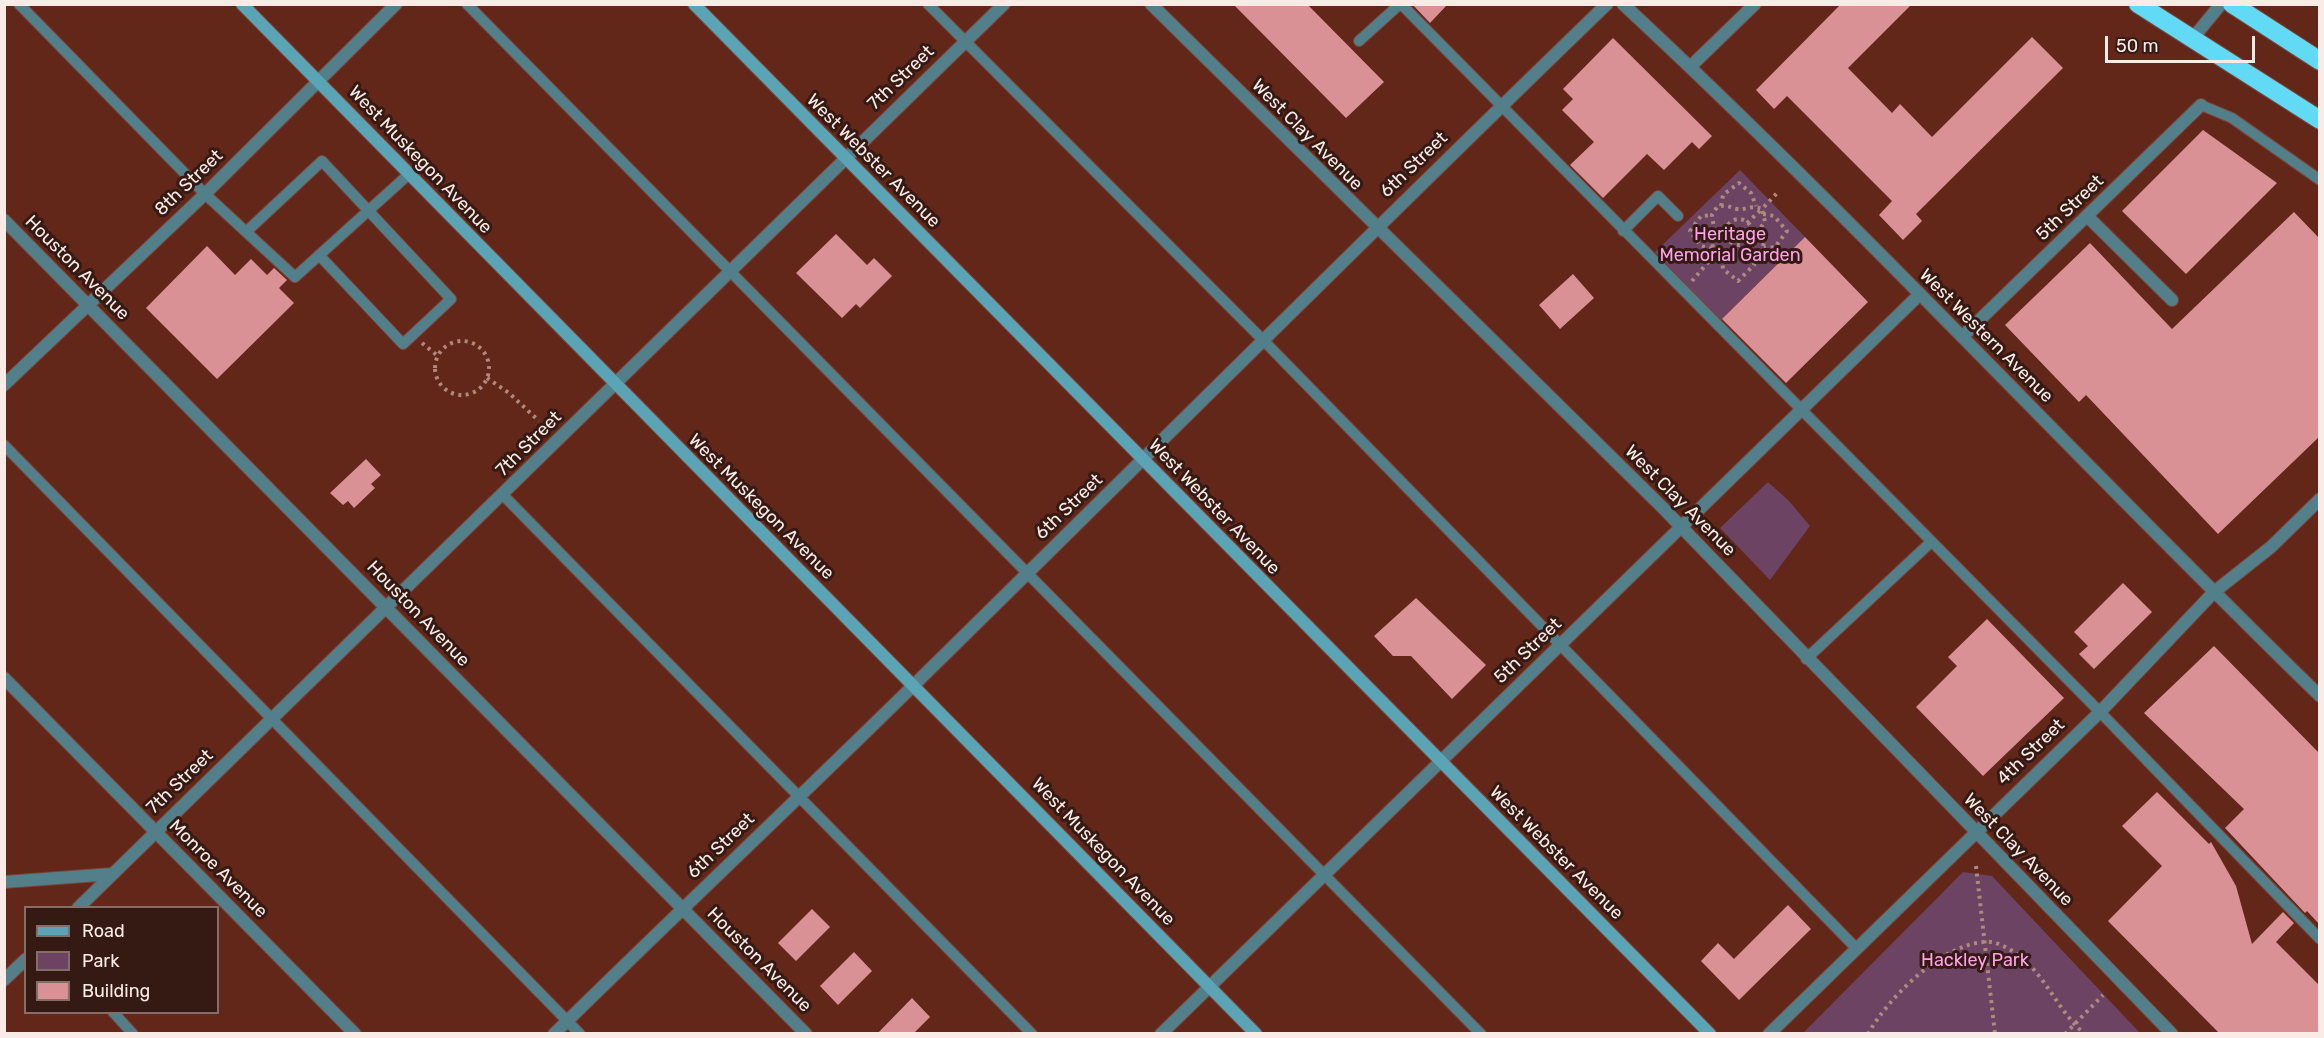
<!DOCTYPE html>
<style>
body{margin:0}
#map{position:relative;width:2324px;height:1038px;overflow:hidden;background:#622719;font-family:Rubik,sans-serif}
canvas{display:block}
.frame{position:absolute;inset:0;border:6px solid #fbebe7;pointer-events:none}
.legend{position:absolute;left:24px;top:906px;width:195px;height:108px;box-sizing:border-box;background:#351a14;border:2px solid #846e68;margin:0;padding:8px 10px;list-style:none;font-size:18px;color:#fbebe7}
.legend li{display:flex;align-items:center;gap:12px;height:30px}
.legend b{width:30px;border:2px solid #846e68}
.scale{position:absolute;left:2105px;top:36px;width:150px;height:27px;box-sizing:border-box;border:3px solid #fbebe7;border-top:0;padding-left:8px;font-size:18px;line-height:21px;white-space:nowrap;color:#fbebe7;-webkit-text-stroke:4px #351a14;paint-order:stroke}
</style>
<div id="map">
<canvas width="2324" height="1038"></canvas>
<div class="frame"></div>
<ul class="legend">
<li><b style="height:8px;background:#5ba4b5"></b>Road</li>
<li><b style="height:16px;background:#6c4363"></b>Park</li>
<li><b style="height:16px;background:#da9196"></b>Building</li>
</ul>
<div class="scale">50 m</div>
</div>
<script>
const c = document.querySelector('canvas').getContext('2d');
c.lineJoin = 'round';
function fillPath(path, color) {
  c.fillStyle = color;
  c.fill(path, 'evenodd');
}
function strokePath(path, color, width, dash) {
  c.strokeStyle = color;
  c.lineWidth = width;
  c.lineCap = dash ? 'butt' : 'round';
  c.setLineDash(dash || []);
  c.stroke(path);
}
function write(font, color, halo, rows, align = 'center') {
  c.font = font + ' Rubik,sans-serif';
  c.lineWidth = 6;
  c.setLineDash([]);
  c.textBaseline = 'middle';
  c.strokeStyle = halo;
  c.fillStyle = color;
  for (const [text, x, y, turn = 0] of rows) {
    c.save();
    c.translate(x, y);
    c.rotate((+turn || 0) * Math.PI / 180);
    c.textAlign = isNaN(turn) ? turn : align;
    if (halo) c.strokeText(text, 0, 0);
    c.fillText(text, 0, 0);
    c.restore();
  }
}
fillPath(new Path2D(`
 M1740,170L1805,237L1719,322L1655,252Z
 M1768,482L1789,501L1810,526L1770,580L1720,528Z
 M1963,872L1992,876L2140,1033H1803Z`), '#6c4363');
fillPath(new Path2D(`
 M1233,4H1307L1384,82L1346,118Z
 M1412,4H1448L1430,23Z
 M1841,4H1912L1848,68L1892,113L1900,104L1932,137L2032,37L2063,68L1916,214L1922,221L1903,240L1879,215L1892,201L1787,96L1774,109L1756,90Z
 M1613,38L1712,136L1699,149L1692,142L1664,170L1647,154L1603,198L1570,165L1594,142L1562,110L1573,99L1563,89Z
 M2203,130L2277,183L2186,274L2122,211Z
 M2294,212L2319,238V437L2218,534L2086,395L2079,402L2005,325L2090,243L2172,329Z
 M836,234L867,265L874,258L892,276L860,308L856,304L842,318L796,273Z
 M1805,237L1868,302L1786,383L1722,319Z
 M207,246L235,275L251,259L267,275L274,268L287,280L279,288L294,303L217,379L146,308Z
 M1573,274L1594,298L1560,329L1539,305Z
 M366,459L381,475L371,484L375,488L354,508L348,501L343,505L330,493Z
 M2123,583L2152,612L2094,669L2079,654L2088,646L2074,632Z
 M1416,598L1486,665L1452,699L1411,656H1393L1374,636Z
 M1987,619L2064,698L1983,776L1916,707L1957,666L1948,657Z
 M2214,646L2319,753V924L2307,911L2305,913L2225,828L2244,809L2144,713Z
 M2157,792L2209,844L2211,842L2236,886L2252,944L2283,912L2294,923L2276,942L2319,985V1034H2220L2108,921L2162,866L2122,826Z
 M1788,905L1811,929L1739,1000L1701,961L1718,943L1734,959Z
 M812,909L830,927L796,961L778,943Z
 M854,952L872,971L838,1005L820,986Z
 M912,998L930,1017L913,1034H877Z`), '#da9196');
const lane = new Path2D(`
 M19,4L205,194L295,277L409,174
 M467,4L1481,1034
 M928,4L1264,341L1857,949
 M1401,4L2100,712L2320,939
 M1359,41L1400,4
 M2201,105L2232,118L2320,180
 M1623,231L1658,196L1678,216
 M246,232L322,161L451,299L403,344L319,255
 M4,445L580,1034
 M503,495L1032,1034
 M1806,659L1931,542
 M113,1012L133,1034`);
const street = new Path2D(`
 M1151,4L1662,507L2172,1034
 M1623,4C1863,227 2085,468 2320,696
 M2193,38L2221,4
 M1690,67L1755,4
 M2088,217L2172,300
 M4,220L806,1034
 M1963,336L2201,105
 M4,385L205,194L396,4
 M4,678L355,1034
 M4,882L112,874
 M78,908L1004,4
 M4,980L26,959
 M554,1034C674,916 796,801 916,683C1146,457 1374,229 1607,4
 M1161,1034L1920,294
 M1769,1034L2100,712L2214,592L2271,547L2320,499`);
const secondary = new Path2D(`
 M242,4L1256,1034
 M694,4L1710,1034`);
const highway = new Path2D(`
 M2138,4L2320,120
 M2232,4L2320,61`);
strokePath(lane, '#7a463a', 12);
strokePath(street, '#7a463a', 14);
strokePath(secondary, '#7a463a', 14);
strokePath(highway, '#7a463a', 20);
strokePath(new Path2D(`
 M1721,206L1723,195L1739,183L1751,193L1756,206
 M1763,214L1774,216L1787,231L1775,247L1764,248
 M1726 232a13 13 0 1 1 26 0a13 13 0 1 1-26 0Z
 M1747,223L1762,209L1765,222L1757,232L1764,243L1759,255L1744,257L1738,252L1727,258C1715,257 1711,250 1713,238L1720,232L1714,229L1712,215L1717,207C1726,204 1729,207 1737,209C1745,211 1749,204 1762,209L1779,191
 M1712,249L1701,246L1690,231L1701,216L1712,215
 M1722,258L1723,269L1738,281L1754,265L1755,257
 M1692,281L1715,254
 M435 368a27 27 0 1 1 54 0a27 27 0 1 1-54 0Z
 M422,343L438,356
 M487,378L509,393L539,421
 M1976,866L1995,1034
 M1868,1034C1888,998 1940,946 1983,942C1995,940 2008,948 2017,954C2046,975 2058,1012 2085,1034
 M2065,1034L2103,995`), '#af8980', 4, [3, 4.5]);
strokePath(lane, '#537f8a', 10);
strokePath(street, '#537f8a', 12);
strokePath(secondary, '#5ba4b5', 12);
strokePath(highway, '#62daf5', 18);
write('18px', '#fbebe7', '#351a14', [
 ["7th Street",901,78,-44],
 ["West Clay Avenue",1307,135,45],
 ["West Muskegon Avenue",420,160,46],
 ["West Webster Avenue",873,161,45],
 ["6th Street",1414,165,-44],
 ["8th Street",189,183,-44],
 ["5th Street",2070,208,-44],
 ["Houston Avenue",77,268,45],
 ["West Western Avenue",1986,336,45],
 ["7th Street",529,444,-45],
 ["West Clay Avenue",1680,501,45],
 ["West Muskegon Avenue",761,507,45],
 ["6th Street",1069,507,-44],
 ["West Webster Avenue",1214,507,46],
 ["Houston Avenue",418,614,46],
 ["5th Street",1528,651,-44],
 ["4th Street",2031,752,-44],
 ["7th Street",180,782,-44],
 ["6th Street",721,846,-44],
 ["West Clay Avenue",2018,850,46],
 ["West Muskegon Avenue",1103,852,46],
 ["West Webster Avenue",1556,853,45],
 ["Monroe Avenue",218,869,45],
 ["Houston Avenue",759,960,45]
]);
write('18px', '#fea1ea', '#351a14', [
 ["Heritage",1730,235],
 ["Memorial Garden",1730,256],
 ["Hackley Park",1975,961]
]);
</script>
